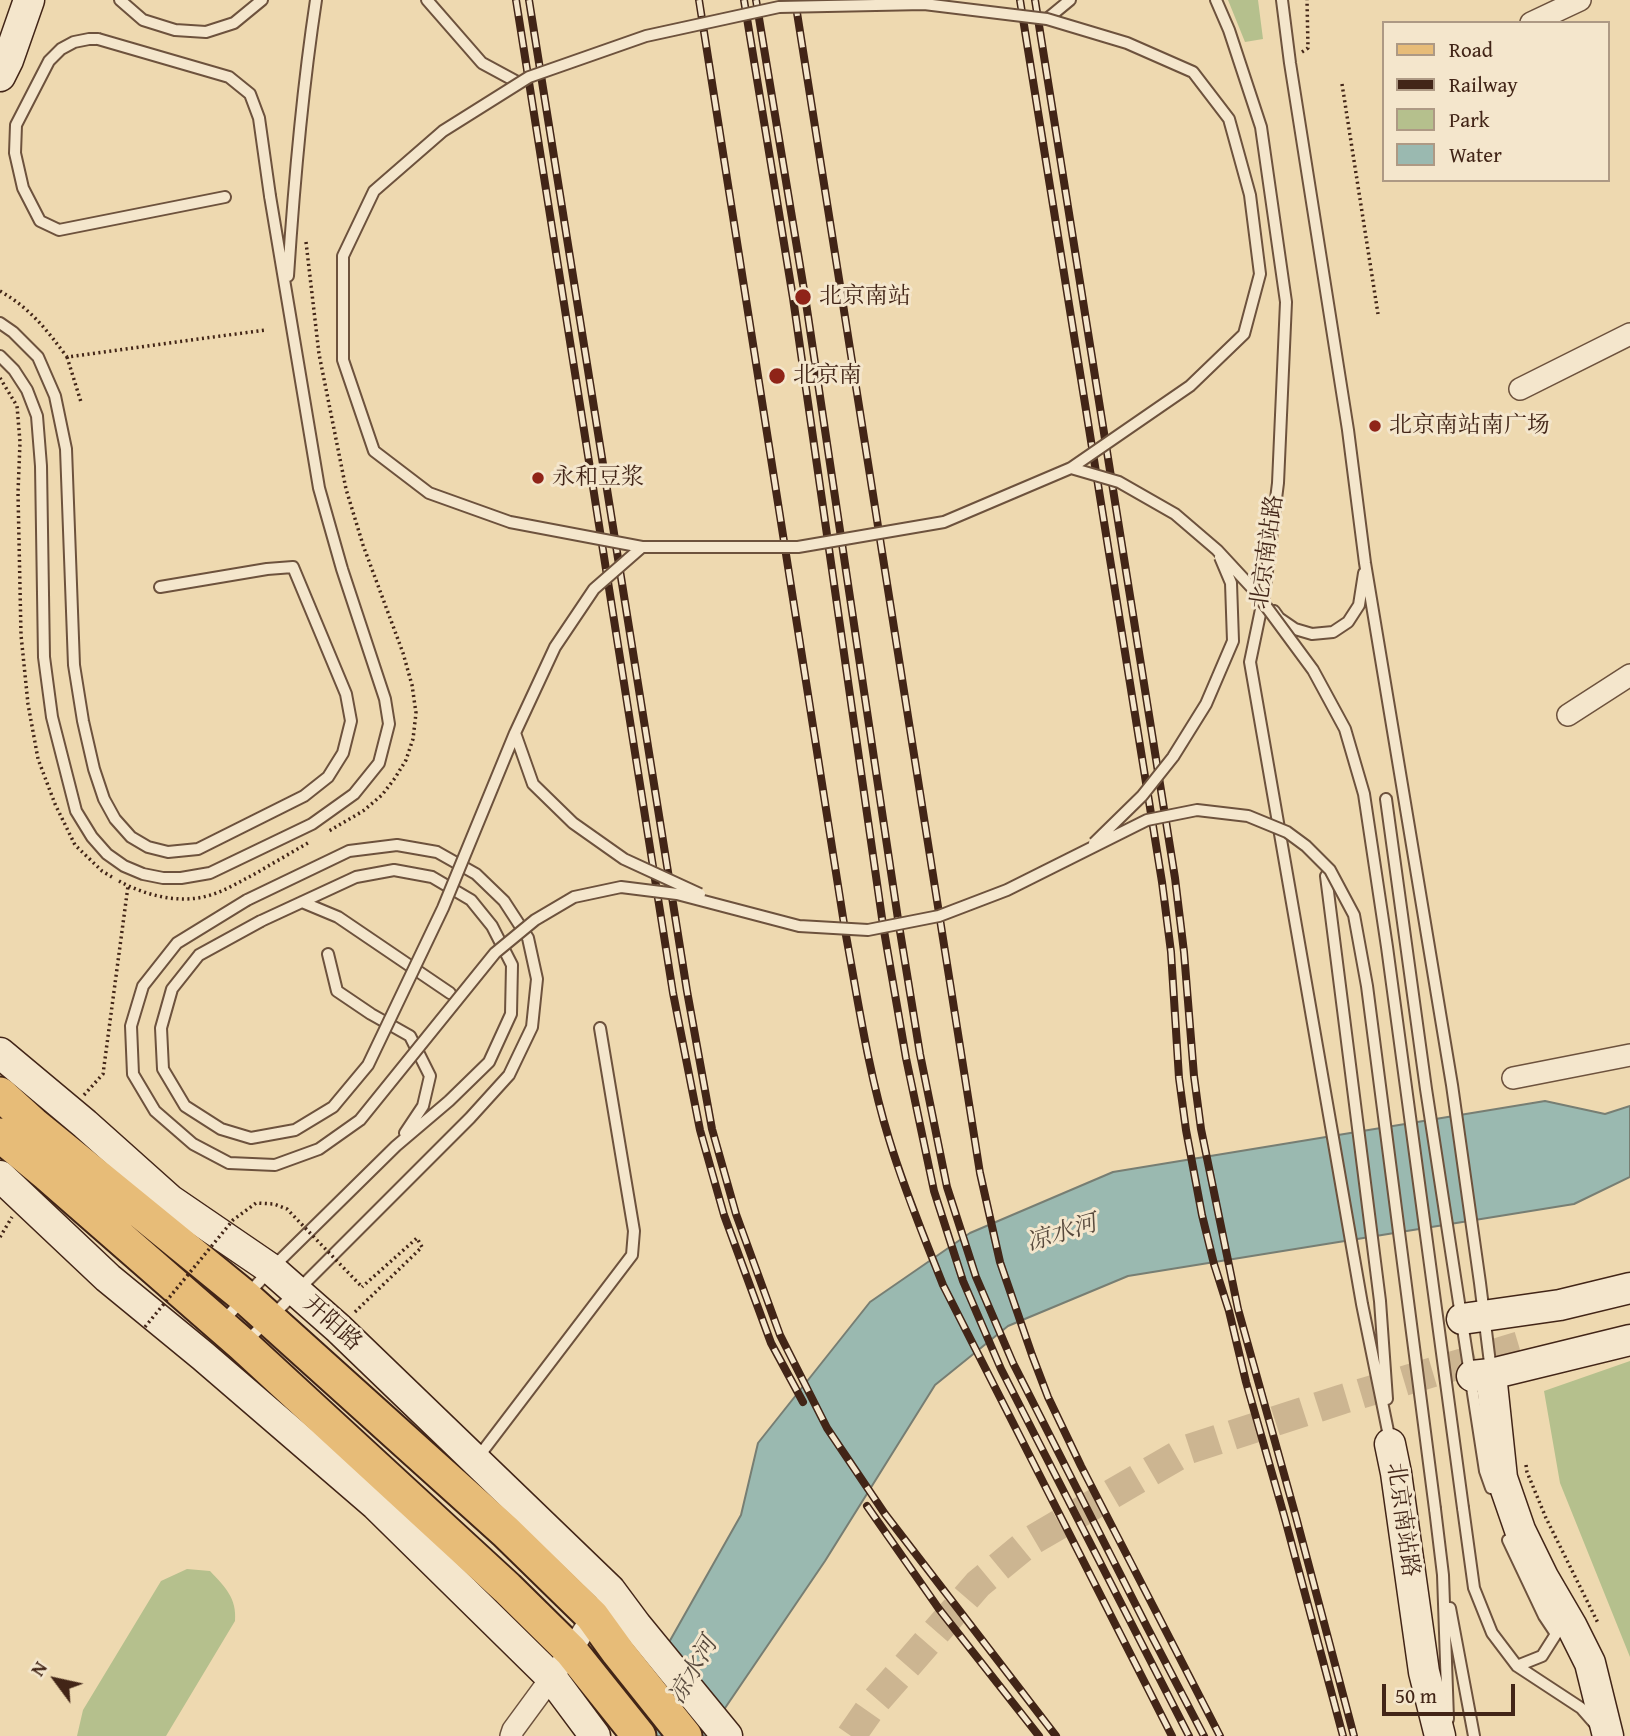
<!DOCTYPE html>
<meta charset="utf-8">
<style>
body{margin:0}
#map{position:relative;width:1630px;height:1736px;overflow:hidden;background:#eed9b0;font-family:"Gentium Book Plus",serif}
canvas{display:block}
.legend{position:absolute;left:1382px;top:21px;width:228px;height:161px;box-sizing:border-box;background:#f4e6cc;border:2px solid #ad9984;margin:0;padding:9px 12px;list-style:none;font-size:21px;color:#422517}
.legend li{display:flex;align-items:center;gap:14px;height:35px}
.legend b{width:35px;border:2px solid #ad9984}
.north{position:absolute;left:21px;top:1645px;width:70px;height:70px;-webkit-text-stroke:5px #f4e6cc;paint-order:stroke;rotate:303deg;font-size:19px;font-weight:700;line-height:28px;text-align:center;color:#422517}
.north::after{content:'';display:block;margin:auto;width:24px;height:32px;background:#422517;clip-path:polygon(50% 0,100% 100%,50% 72%,0 100%)}
.scale{position:absolute;left:1382px;top:1684px;width:133px;height:32px;box-sizing:border-box;border:4px solid #422517;border-top:0;padding-left:9px;font-size:21px;line-height:24px;white-space:nowrap;color:#422517;-webkit-text-stroke:5px #f4e6cc;paint-order:stroke}
</style>
<div id="map">
<canvas width="1630" height="1736"></canvas>
<ul class="legend">
<li><b style="height:9px;background:#e7bc78"></b>Road</li>
<li><b style="height:9px;background:#422517"></b>Railway</li>
<li><b style="height:19px;background:#b5c08d"></b>Park</li>
<li><b style="height:19px;background:#9ab9b0"></b>Water</li>
</ul>
<div class="north">N</div>
<div class="scale">50 m</div>
</div>
<script>
const c = document.querySelector('canvas').getContext('2d');
c.lineJoin = 'round';
function fillPath(path, color) {
  c.fillStyle = color;
  c.fill(path, 'evenodd');
}
function strokePath(path, color, width, dash) {
  c.strokeStyle = color;
  c.lineWidth = width;
  c.lineCap = dash ? 'butt' : 'round';
  c.setLineDash(dash || []);
  c.stroke(path);
}
function write(font, color, halo, rows, align = 'center') {
  c.font = font + ' "Gentium Book Plus","Noto Serif SC",serif';
  c.lineWidth = 6;
  c.setLineDash([]);
  c.textBaseline = 'middle';
  c.strokeStyle = halo;
  c.fillStyle = color;
  for (const [text, x, y, turn = 0] of rows) {
    c.save();
    c.translate(x, y);
    c.rotate((+turn || 0) * Math.PI / 180);
    c.textAlign = isNaN(turn) ? turn : align;
    if (halo) c.strokeText(text, 0, 0);
    c.fillText(text, 0, 0);
    c.restore();
  }
}
fillPath(new Path2D(`
 M1228,0H1258L1263,39L1245,42Z
 M1630,1361V1657L1560,1483L1544,1391Z
 M187,1569L210,1571C225,1587 237,1598 235,1621L166,1736H77L83,1710L161,1581Z`), '#b5c08d');
const water = new Path2D(`
 M1545,1101L1605,1114L1630,1106V1177L1574,1204L1128,1276L1008,1326L935,1385L825,1561L706,1736H616L741,1515L758,1443L870,1302L970,1233L1113,1172Z`);
fillPath(water, '#9ab9b0');
strokePath(water, '#777e73', 2);
strokePath(new Path2D(`
 M851,1736L874,1703L978,1584L1029,1542L1189,1449L1343,1399L1524,1345`), '#ccb591', 30, [30, 15]);
const lane = new Path2D(`
 M120,0L143,20L175,30L206,32L234,23L262,0
 M427,0L482,63L519,83
 M1216,0L1229,30L1261,127L1286,302L1278,483L1264,595L1250,662L1362,1304L1390,1441
 M1282,0L1290,63L1348,430L1365,563L1452,1085L1480,1283L1491,1371
 M1047,19L1070,0
 M98,39H89L74,42L61,49L49,61L16,125L15,153L23,188L40,221L59,230L225,197
 M288,276C294,184 302,92 316,0
 M0,323L13,332L38,357L55,396L66,449L74,665L83,721L94,769L104,799L115,819L131,837L148,847L168,852L198,849L304,796L328,777L343,753L351,721L346,694L293,567L267,569L160,587
 M0,356L14,370L27,390L37,416L41,466L44,657L52,717L76,811L92,837L107,854L124,866L143,874L163,878H181L210,873L312,824L354,794L379,763L389,724L385,699L342,569L319,488L270,196
 M1274,611L1279,618L1295,629L1312,634L1333,632L1348,622L1359,605L1364,573
 M1386,799L1426,1089L1485,1471L1491,1488
 M1326,876L1380,1301L1387,1399
 M302,902L338,917L450,993
 M328,954L337,991L371,1014L410,1036L430,1076L423,1106L405,1133
 M223,1321L271,1269L396,1146L449,1101L489,1062L511,1014L512,965L492,926L471,900L432,877L394,870L356,877L261,921
 M245,1343L470,1118L509,1075L532,1027L537,979L528,938L504,901L476,874L437,852L397,845L349,851L247,900
 M476,1460L632,1255L634,1231L600,1028
 M1463,1508L1474,1588L1492,1633L1517,1666L1581,1708L1595,1724
 M1435,1509L1443,1575L1448,1719
 M1508,1540L1544,1616L1556,1634L1542,1656L1517,1666
 M1450,1608L1474,1736`);
const street = new Path2D(`
 M1531,23L1580,0
 M1520,389L1630,334
 M1568,715L1630,675
 M1513,1078L1630,1055
 M511,1736L513,1730L571,1651L598,1608`);
const secondary = new Path2D(`
 M0,76L8,60L29,0
 M0,1053L85,1124L170,1200L271,1269L338,1328L610,1590L636,1625L727,1736
 M0,1176L108,1278L203,1356L376,1505L551,1677L595,1736
 M1462,1319L1560,1305L1630,1288
 M1491,1374L1502,1478L1520,1530L1543,1577L1571,1625L1590,1663L1608,1736
 M1472,1376L1491,1374L1630,1340
 M1390,1444L1396,1473L1424,1672L1440,1736`);
const primary = new Path2D(`
 M0,1094L33,1124L245,1297L506,1532L592,1616L618,1652L685,1736
 M0,1135L47,1174L243,1345L507,1588L571,1651L639,1736`);
strokePath(lane, '#6d523d', 14);
strokePath(street, '#6d523d', 24);
strokePath(secondary, '#422517', 33);
strokePath(primary, '#422517', 37);
strokePath(new Path2D(`
 M1302,52L1308,48L1307,0
 M1342,84L1378,314
 M306,242L319,354L346,489L363,545L403,653L412,685L416,713L413,739L406,760L395,778L382,795L363,811L329,831
 M0,291C31,309 46,329 67,357L265,330
 M67,357L81,402
 M0,378L17,406L20,442L18,493L21,635L28,704L38,759L55,804L75,845L102,871L112,877
 M119,881C144,895 179,904 207,896C223,892 237,883 251,876C270,865 289,854 308,843
 M84,1095L103,1074L128,886
 M0,1237L12,1217
 M355,1312L422,1247L417,1238L362,1287
 M1526,1465L1527,1472L1546,1518L1598,1623`), '#422517', 3.5, [2, 3.5]);
strokePath(lane, '#f4e6cc', 10);
strokePath(street, '#f4e6cc', 21);
strokePath(secondary, '#f4e6cc', 30);
strokePath(primary, '#e7bc78', 33);
const rail = new Path2D(`
 M516,0L673,993L700,1130L724,1215L771,1343L803,1402
 M529,0L687,991L712,1129L736,1214L780,1335L827,1428L885,1514L1056,1736
 M699,0L845,930C858,1000 868,1071 889,1139C904,1189 924,1237 943,1285L1172,1736
 M744,0L793,298L883,925L906,1058L934,1191L963,1281L1001,1369L1189,1736
 M756,0L805,296L898,919L920,1054L947,1187L976,1277L1013,1363L1147,1627L1204,1736
 M795,0L980,1173L1000,1262L1032,1355L1048,1397L1081,1466L1220,1736
 M1020,0L1162,882L1171,952L1179,1078L1186,1130L1202,1215L1214,1264L1229,1311L1246,1382L1285,1519L1343,1736
 M1035,0L1175,878L1184,952L1194,1076L1201,1129L1238,1309L1296,1517L1354,1736
 M867,1506L939,1609L1039,1736`);
strokePath(rail, '#422517', 8);
strokePath(rail, '#f4e6cc', 5, [16]);
const laneBridge = new Path2D(`
 M924,4L1047,19L1127,43L1193,72L1229,119L1250,195L1260,274L1244,334L1190,386L1071,468L944,522L798,547H642L510,522L429,493L374,451L343,360V256L374,191L443,131L529,77L646,36L779,7Z
 M98,39L229,77L250,94L259,118L270,196
 M1071,468L1119,482L1175,514L1217,550L1254,590L1313,670L1345,729L1364,794L1387,947L1463,1508
 M515,733L533,784L573,823L624,859L700,894
 M1094,843L1142,796L1173,757L1206,704L1233,641L1231,583L1220,557
 M247,900L177,943L143,986L131,1026L133,1074L155,1111L193,1144L229,1163L275,1165L319,1149L360,1120L495,953L535,920L574,897L621,887L677,894L799,926L868,930L939,916L1007,890L1147,820L1197,810L1248,816L1287,832L1306,846L1330,870L1354,915L1367,986L1435,1509
 M261,921L199,955L172,989L161,1028L163,1069L185,1106L221,1129L251,1138L295,1130L333,1107L368,1065L443,908L515,733L555,647L594,589L642,547`);
strokePath(laneBridge, '#6d523d', 14, []);
strokePath(new Path2D(`
 M145,1327L233,1220L256,1203L274,1204L287,1209L362,1287`), '#422517', 3.5, [2, 3.5]);
strokePath(laneBridge, '#f4e6cc', 10);
for (const [x, y, r, color] of [
 [803,297,9,"#8f2418"],
 [777,376,9,"#8f2418"],
 [1375,426,7,"#8f2418"],
 [538,478,7,"#8f2418"]
]) {
  const dot = new Path2D();
  dot.arc(x, y, r, 0, 2 * Math.PI);
  c.fillStyle = color;
  c.fill(dot);
  strokePath(dot, '#f4e6cc', 2.5);
}
write('23px', '#422517', '#f4e6cc', [
 ["北京南站",819,297],
 ["北京南",793,376],
 ["北京南站南广场",1389,426],
 ["永和豆浆",552,478]
], 'left');
write('23px', '#422517', '#f4e6cc', [
 ["北京南站路",1268,552,-82],
 ["开阳路",332,1324,42],
 ["北京南站路",1402,1520,82]
]);
write('italic 24px', '#584a3d', '#f4e6cc', [
 ["凉水河",1062,1234,-17],
 ["凉水河",694,1671,-60]
]);
</script>
